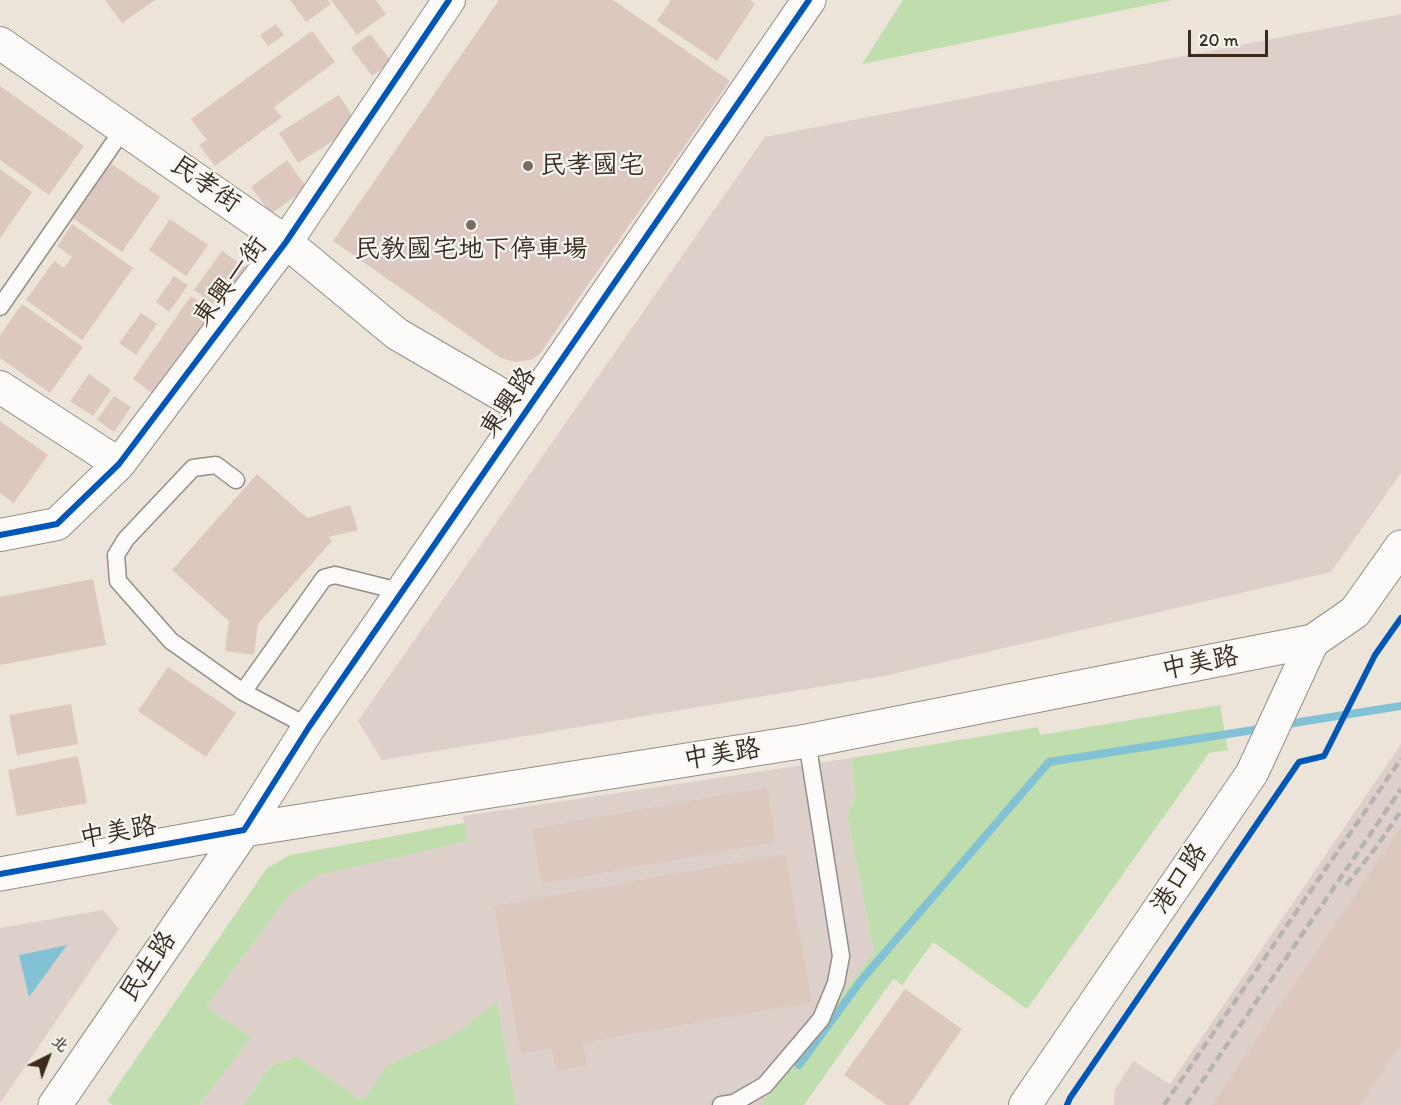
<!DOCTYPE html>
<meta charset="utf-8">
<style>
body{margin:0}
#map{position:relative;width:1401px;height:1105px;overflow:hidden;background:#ece4d8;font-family:Itim,"LXGW WenKai TC",sans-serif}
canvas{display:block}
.north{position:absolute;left:18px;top:1027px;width:60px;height:60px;-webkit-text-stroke:4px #f6f6f2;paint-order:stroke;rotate:42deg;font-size:16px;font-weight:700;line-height:24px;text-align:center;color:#3b2a1e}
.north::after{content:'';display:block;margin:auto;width:21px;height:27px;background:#3b2a1e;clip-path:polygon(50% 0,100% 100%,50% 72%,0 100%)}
.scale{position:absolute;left:1188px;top:30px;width:80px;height:27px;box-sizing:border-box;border:3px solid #3b2a1e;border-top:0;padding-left:8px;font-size:18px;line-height:21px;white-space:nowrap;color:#3b2a1e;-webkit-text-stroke:4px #f6f6f2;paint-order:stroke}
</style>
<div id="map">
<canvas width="1401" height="1105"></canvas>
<div class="north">北</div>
<div class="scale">20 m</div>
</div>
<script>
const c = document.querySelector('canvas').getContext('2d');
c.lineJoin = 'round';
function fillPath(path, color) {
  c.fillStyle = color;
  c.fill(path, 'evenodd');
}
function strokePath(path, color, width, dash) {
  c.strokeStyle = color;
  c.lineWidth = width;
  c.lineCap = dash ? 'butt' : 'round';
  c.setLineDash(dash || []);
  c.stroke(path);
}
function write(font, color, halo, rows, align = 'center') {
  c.font = font + ' Itim,"LXGW WenKai TC",sans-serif';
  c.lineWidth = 4.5;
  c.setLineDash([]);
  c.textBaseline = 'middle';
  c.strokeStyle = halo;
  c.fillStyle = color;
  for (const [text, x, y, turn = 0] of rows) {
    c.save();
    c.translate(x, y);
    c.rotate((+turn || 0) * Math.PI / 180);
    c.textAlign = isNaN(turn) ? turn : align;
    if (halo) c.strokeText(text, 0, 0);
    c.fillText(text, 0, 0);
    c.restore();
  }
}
fillPath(new Path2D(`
 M1401,14V473L1331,572L884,676L382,760L358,721L765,137Z
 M1401,744V1105H1114L1115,1090L1133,1061L1170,1084Z
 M851,758L856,797L847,814L874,952L796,1054L761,1105H516L497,1002L452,1036L387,1065L363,1101L295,1056L270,1066L243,1105H199L250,1037L206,1007L287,897L318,874L467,841L463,816Z
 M103,910L119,929L0,1103V928Z`), '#ddd0ca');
fillPath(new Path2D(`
 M903,0H1172L862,64Z
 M1220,705L1228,750L1209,753L1027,1009L933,942L902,985L893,979L804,1105H761L796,1054L874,952L847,814L856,797L851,758L1038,727L1040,735Z
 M464,823L468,841L318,875L287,897L206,1007L251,1037L199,1105H113L107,1101L267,868L290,855Z
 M497,1002L516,1105H243L270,1066L296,1056L363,1101L387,1065L452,1036Z`), '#c0ddae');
fillPath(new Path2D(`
 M67,945L29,997L19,955Z`), '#83c2d5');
strokePath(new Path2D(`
 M1281,725L1401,706
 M799,1065L863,978L1049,762L1266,728`), '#83c2d5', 8);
fillPath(new Path2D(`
 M105,0H155L122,23Z
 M290,0H328L331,4L306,22Z
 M331,0H376L386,14L357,35Z
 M499,0H613L730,81L539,355L530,360L515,362L501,358L333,241Z
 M671,0H750L755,4L717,61L657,21Z
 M276,24L284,35L268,46L260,35Z
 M312,31L335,62L274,107L282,117L215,166L199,145L207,140L191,119Z
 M370,34L392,62L372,76L351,48Z
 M0,86L84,146L49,195L0,160Z
 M339,95L358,125L298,163L279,133Z
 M106,160L160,197L122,252L68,215Z
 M287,160L307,188L271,214L251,187Z
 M0,169L32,192L0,238Z
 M170,219L208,245L186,276L149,250Z
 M72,224L133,268L82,340L26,300L54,261L64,268L72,257L57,246Z
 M222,251L252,272L225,312L194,290Z
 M174,276L188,285L169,312L156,302Z
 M191,296L214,313L156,396L133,379Z
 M22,304L83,347L50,393L0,358V335Z
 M141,313L157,324L136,355L119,343Z
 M89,374L111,390L93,416L70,401Z
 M114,396L131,407L114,432L97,420Z
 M0,421L48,455L14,503L0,493Z
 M257,474L307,518L350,505L358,530L328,537L332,541L258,624L254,655L225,651L229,621L172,570Z
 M93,579L106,645L0,665V597Z
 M168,667L236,713L206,757L138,711Z
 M71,704L78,744L17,755L9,715Z
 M78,756L87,803L17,816L8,770Z
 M767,787L776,842L542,884L532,829Z
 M1401,827V1044L1360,1105H1212Z
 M785,854L812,1002L583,1043L587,1065L556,1071L552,1049L521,1054L494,906Z
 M905,989L962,1029L909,1105H887L844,1075Z`), '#ddc8c0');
const lane = new Path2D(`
 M0,307L124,128
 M236,480L216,465L193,468L126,539L116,555L118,581L171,641L243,692L309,727
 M243,692L324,578L335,575L403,592
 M721,1105L734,1103L765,1085L821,1019L836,983L841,956L807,741`);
const street = new Path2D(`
 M0,43L286,242L397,334L528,410
 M0,387L119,464
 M0,535L57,524L119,464L286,242L449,0
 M1025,1105L1252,773L1313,641`);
const secondary = new Path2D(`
 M0,874L244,830L807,741L1313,641L1355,612L1401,547
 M55,1105L244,830L309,727L809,0`);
strokePath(lane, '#958e86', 19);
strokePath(street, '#958e86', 34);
strokePath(secondary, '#958e86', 35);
strokePath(lane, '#fcfbf9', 16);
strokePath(street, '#fcfbf9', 32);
strokePath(secondary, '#fcfbf9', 33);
strokePath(new Path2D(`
 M1346,885L1377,846L1401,811
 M1164,1105L1401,759
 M1186,1105L1401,789`), '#b6b4b0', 4.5, [9, 4.5]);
strokePath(new Path2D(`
 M0,535L57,524L119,464L286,242L449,0
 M0,874L244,830L309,727L809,0
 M1067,1105L1070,1098L1299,762L1324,756L1375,655L1401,618`), '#0057b8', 6);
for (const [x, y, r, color] of [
 [528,166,6,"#796b5f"],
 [471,225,6,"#796b5f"]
]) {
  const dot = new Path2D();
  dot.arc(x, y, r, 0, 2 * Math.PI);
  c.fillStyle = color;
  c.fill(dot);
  strokePath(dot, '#f6f6f2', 2);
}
write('26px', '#3b2a1e', '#f6f6f2', [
 ["民孝國宅",540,166],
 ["民教國宅地下停車場",471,250,"center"]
], 'left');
write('26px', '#3b2a1e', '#f6f6f2', [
 ["民孝街",205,185,35],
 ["東興一街",231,282,-53],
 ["東興路",509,403,-56],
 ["中美路",1200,664,-11],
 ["中美路",722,755,-9],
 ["中美路",118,833,-10],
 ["港口路",1180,879,-56],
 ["民生路",149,967,-56]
]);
</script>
